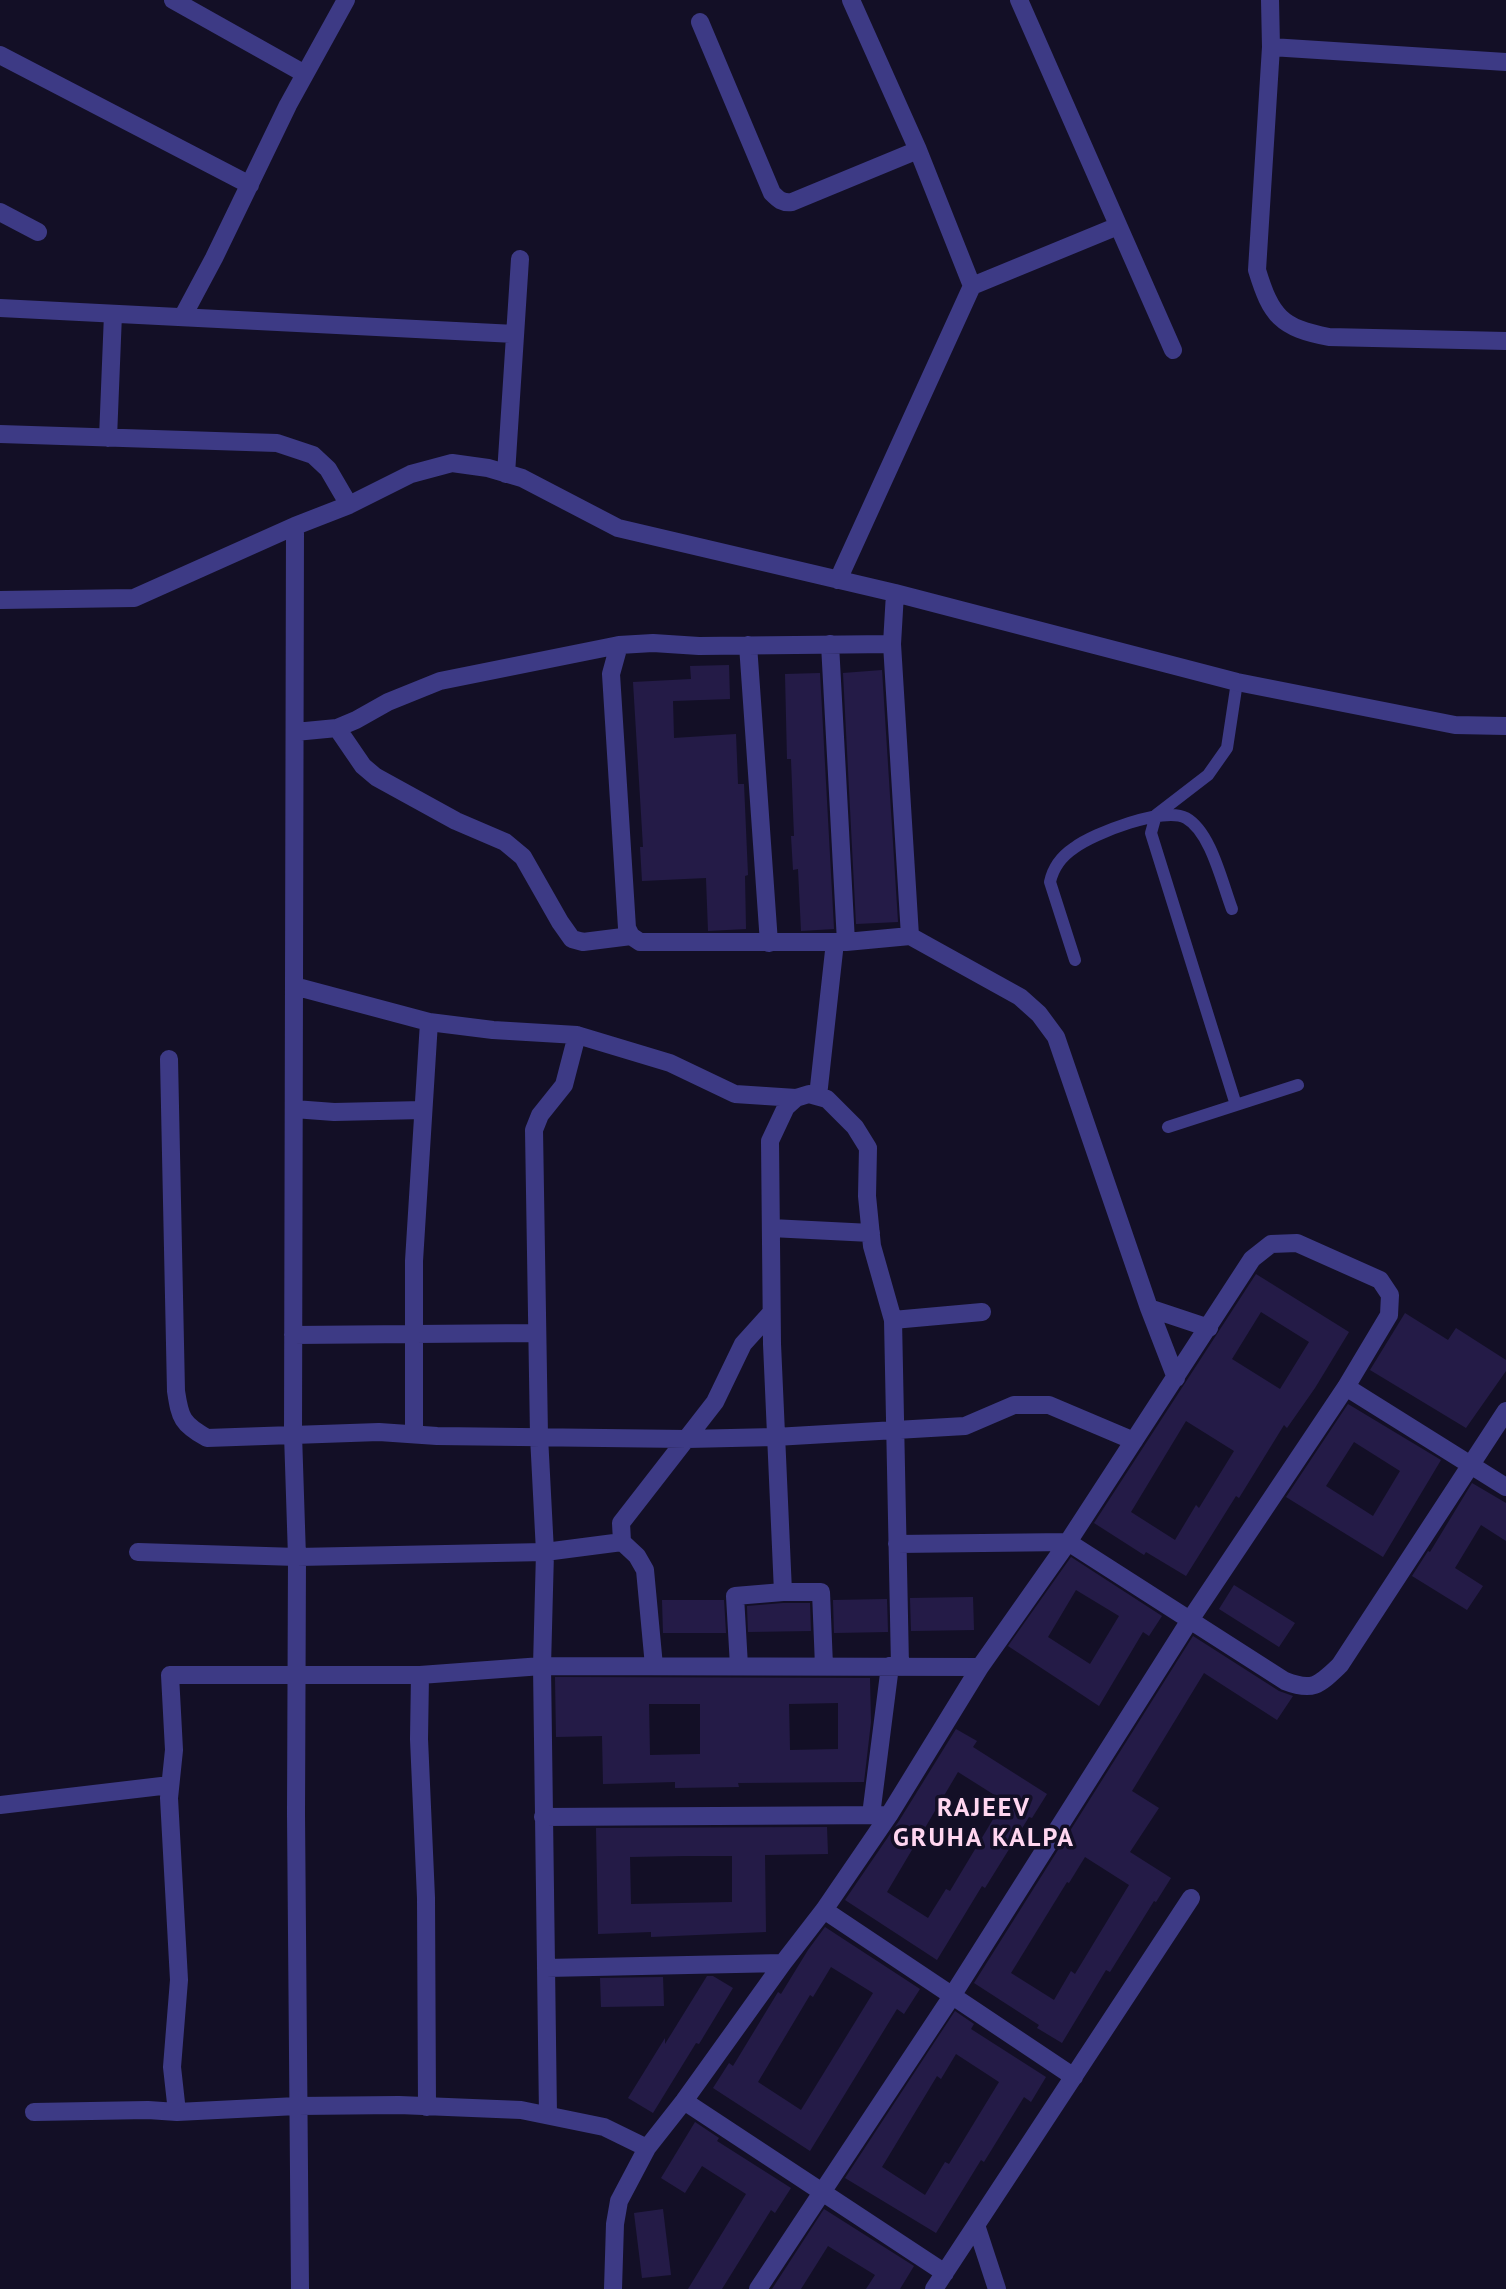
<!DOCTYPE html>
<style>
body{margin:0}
canvas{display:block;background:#130f26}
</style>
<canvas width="1506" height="2289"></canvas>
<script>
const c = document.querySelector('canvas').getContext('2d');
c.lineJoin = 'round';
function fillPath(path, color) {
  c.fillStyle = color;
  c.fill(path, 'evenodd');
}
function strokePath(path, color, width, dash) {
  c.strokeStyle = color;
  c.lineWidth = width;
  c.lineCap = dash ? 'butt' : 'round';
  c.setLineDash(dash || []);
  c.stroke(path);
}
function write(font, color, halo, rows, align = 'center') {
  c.font = font + ' "PT Sans",sans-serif';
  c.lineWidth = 7;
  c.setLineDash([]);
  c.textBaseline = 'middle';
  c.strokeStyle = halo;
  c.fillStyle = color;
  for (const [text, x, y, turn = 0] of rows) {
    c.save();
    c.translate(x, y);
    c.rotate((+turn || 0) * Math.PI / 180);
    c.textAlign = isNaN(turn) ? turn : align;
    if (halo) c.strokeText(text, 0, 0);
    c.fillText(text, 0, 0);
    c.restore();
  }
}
fillPath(new Path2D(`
 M729,665L730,699L673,701L674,738L736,734L738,784H744L748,875L745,876L746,929L708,931L706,878L642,881L640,847H643L633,682L691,679L690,666Z
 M882,670L898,922L856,924L843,673Z
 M820,673L834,929L801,931L798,869L793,870L791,836H794L791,759H787L785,674Z
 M1256,1274L1349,1332L1315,1388L1287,1428L1284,1425L1239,1498L1236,1496L1186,1576L1146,1552L1144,1555L1094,1523ZM1261,1312L1309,1342L1280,1389L1232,1359ZM1186,1421L1234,1451L1199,1508L1196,1505L1175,1540L1131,1512Z
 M1405,1313L1448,1340L1456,1328L1506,1360V1371L1466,1428L1370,1370Z
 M1348,1404L1441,1460L1383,1557L1286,1497ZM1354,1442L1400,1471L1373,1516L1326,1486Z
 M1472,1483L1506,1503V1541L1481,1525L1455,1568L1483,1586L1467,1610L1412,1576L1428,1551L1430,1552Z
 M1071,1557L1162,1616L1149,1636L1143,1632L1099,1706L1008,1646ZM1076,1590L1119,1616L1090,1664L1048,1637Z
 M1234,1585L1295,1623L1279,1647L1219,1609Z
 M973,1597L974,1630L911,1631L910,1598Z
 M887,1599L888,1632L834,1633L833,1600Z
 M662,1600H724L726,1633H663Z
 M783,1603H810L811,1631L748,1632L747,1606Z
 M1193,1636L1279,1691L1293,1696L1277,1720L1204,1673L1132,1791L1159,1808L1130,1852L1171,1878L1156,1902L1154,1901L1110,1972L1106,1970L1062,2043L1037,2028L1039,2025L974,1983ZM1085,1857L1129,1885L1075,1974L1071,1971L1054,2000L1011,1973L1067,1882L1069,1883Z
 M555,1677L870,1678L871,1722L864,1782L738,1783L739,1787L675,1788V1782L603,1784L602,1736L556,1737ZM838,1703V1749L790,1750L789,1704ZM649,1704H700V1754L650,1755Z
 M956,1729L977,1741L973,1747L1047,1794L1032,1818L1029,1817L985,1888L982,1886L937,1960L845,1900L899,1821ZM958,1772L1004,1801L950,1891L946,1889L928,1918L887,1892Z
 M827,1827L828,1854L765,1855L766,1932L651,1937V1932L598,1934L596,1828ZM684,1856H732V1902L631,1904L630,1857Z
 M825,1927L920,1989L904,2014L897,2009L810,2151L713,2088L729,2063L733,2066L778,1992L781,1994L808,1950ZM831,1967L873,1993L801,2110L758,2082L810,1995L813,1997Z
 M707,1976H713L733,1988L699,2044L696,2043L653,2113L628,2098L665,2038V2044Z
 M663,1977L664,2006L601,2007L600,1978Z
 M955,2011L974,2024L971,2029L1046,2077L1031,2102L1024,2097L984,2162L981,2160L936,2233L845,2178ZM956,2054L999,2082L949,2164L945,2162L925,2195L882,2167L937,2076L941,2079Z
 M695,2122L719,2138L717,2141L791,2188L775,2213L771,2210L722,2289H688L746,2194L702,2166L685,2193L661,2178Z
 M663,2209L671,2275L642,2278L634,2213Z
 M824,2209L914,2266L900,2289H866L875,2275L828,2246L801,2289H772Z`), '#241b47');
strokePath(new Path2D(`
 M1075,960L1050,882C1053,868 1062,856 1074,848C1094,833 1164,806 1186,818C1211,832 1222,883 1232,909
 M1236,1105L1151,833L1156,815L1208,775L1227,748L1237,682
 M1168,1127L1298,1085`), '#3d3a85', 12);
strokePath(new Path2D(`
 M173,0L305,74
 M1019,0L1173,350
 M1270,0L1271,47L1257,270C1271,316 1281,328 1329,337L1506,341
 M700,22L772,193C779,200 782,203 792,202L918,150
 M1271,47L1506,62
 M0,55L250,185
 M0,212L38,232
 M972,286L1118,226
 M0,308L515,334
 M183,316L214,258L288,105L346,0
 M0,434L277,443L313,455L328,469L349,505
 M108,438L113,314
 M506,474L520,259
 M295,526L293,1434L297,1557L296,1814L300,2289
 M838,580L972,286L918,150L851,0
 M895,593L892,644L910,936
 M0,600L134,598L295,526L349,505L411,474L452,463L488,468L522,478L618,528L895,593L1237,682L1455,725L1506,726
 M830,644L846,942
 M892,644L699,646L653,643L619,645L611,674L627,928L631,936L640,942H846L910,936L1020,997L1039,1014L1056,1037L1149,1308L1176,1378
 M748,645L769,943
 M337,728L363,766L376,777L456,821L505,842L523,857L560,922L572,939L583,942L631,936
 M295,732L337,728L356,720L388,702L440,681L619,645
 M294,986L429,1022L493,1030L577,1035L670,1063L735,1094L796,1098
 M169,1059L176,1391C180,1418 182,1424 207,1438L379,1432L437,1436L687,1439L775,1437L965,1426L1014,1405H1049L1134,1441
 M818,1096L835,942
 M294,1109L334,1112L423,1110
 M771,1228L871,1233
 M1149,1308L1209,1328
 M893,1320L982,1312
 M293,1335L537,1333
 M1346,1387L1506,1487
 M414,1434V1261L429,1022
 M897,1544L1068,1542L1285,1681C1313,1692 1319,1685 1340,1665L1506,1411
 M138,1552L297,1557L545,1552L622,1542
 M783,1592H821L824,1666
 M654,1666L645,1570L637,1556L622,1542L621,1523L715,1402L743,1344L771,1313
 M739,1666L735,1596L783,1592L772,1344L770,1141L786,1107L796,1098L809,1094L827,1099L855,1127L868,1148L867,1196L872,1246L893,1320L900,1666
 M420,1675L419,1739L426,1898L427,2107
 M0,1805L170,1785
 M871,1815L890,1666
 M543,1817L889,1815
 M824,1910L1074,2077
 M546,1968L783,1963
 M684,2101L945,2273
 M34,2112L148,2110L177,2112L297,2106L399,2105L521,2110L604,2127L647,2148
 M177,2112L172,2067L179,1980L169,1798L174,1750L170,1675H420L542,1666L980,1667
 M548,2115L542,1666L545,1552L539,1436L534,1130L540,1115L564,1085L577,1035
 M976,2225L997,2289
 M613,2289L615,2224L619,2201L647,2148L684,2101L783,1963L824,1910L889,1815L980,1667L1068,1542L1252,1259L1271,1244L1297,1243L1380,1280L1390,1295L1389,1315L1346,1387L1190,1620L952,1996L758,2289
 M934,2289L1191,1898`), '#3d3a85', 18);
c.letterSpacing = '2px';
write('bold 26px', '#ffd6f0', '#130f26', [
 ["RAJEEV",984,1809],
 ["GRUHA KALPA",984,1839]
]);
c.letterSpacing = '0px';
</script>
